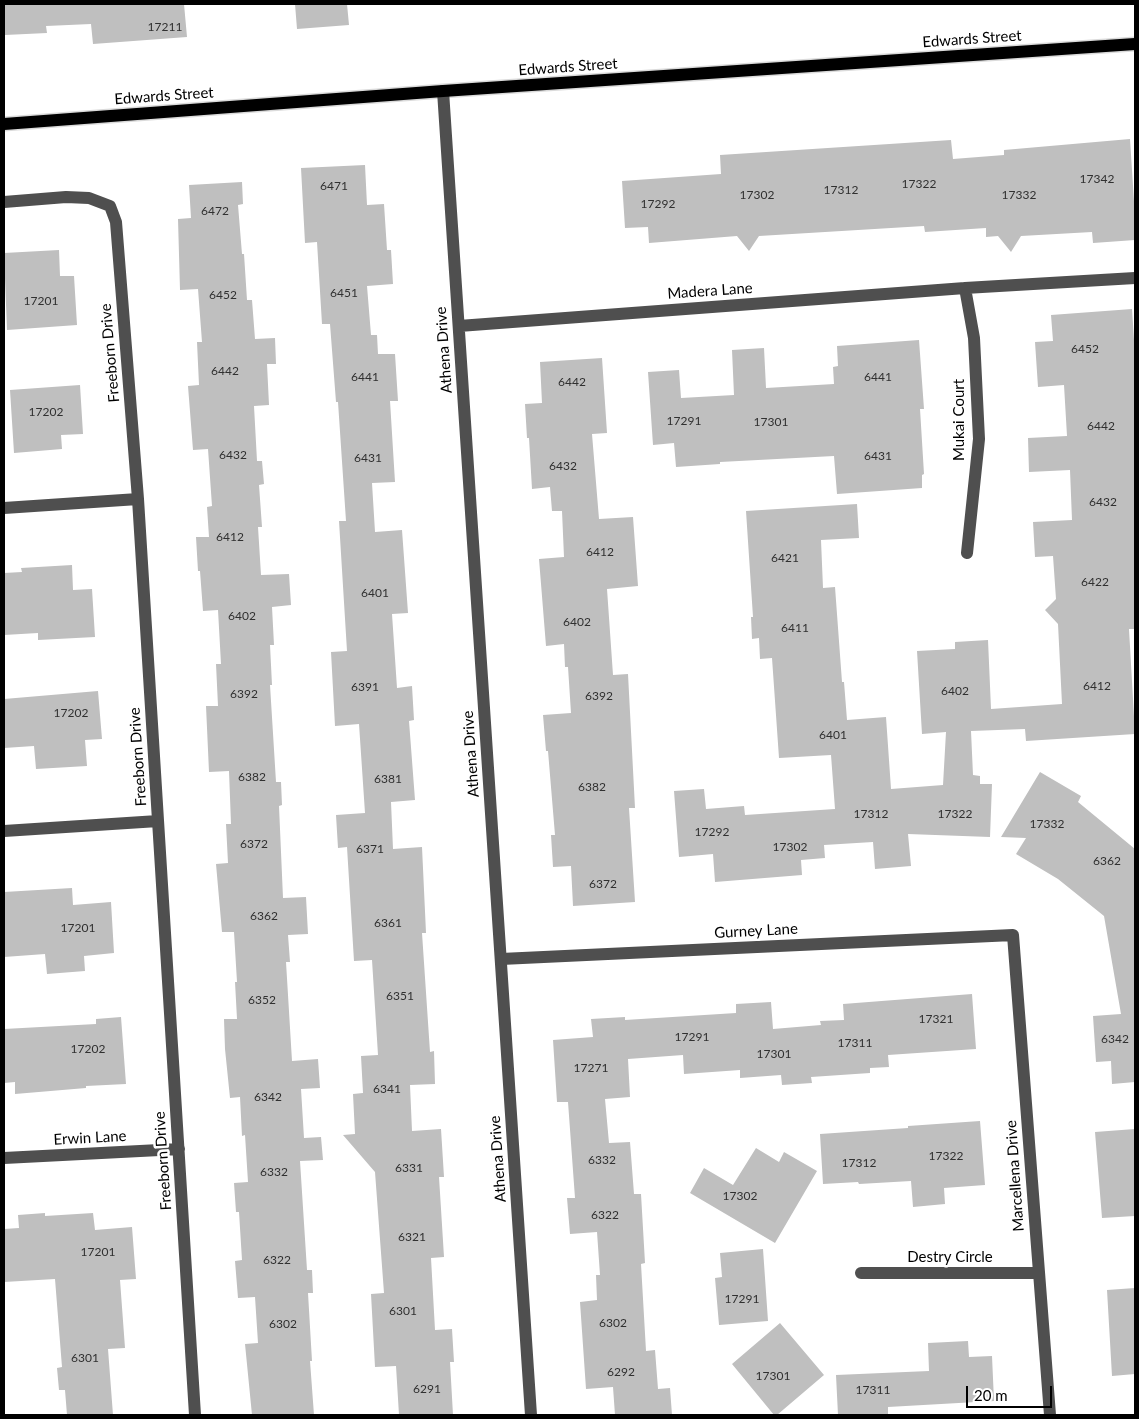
<!DOCTYPE html>
<style>
body{margin:0}
#map{position:relative;width:1139px;height:1419px;overflow:hidden;background:#fff;font-family:Lato,sans-serif}
canvas{display:block}
.frame{position:absolute;inset:0;border:5px solid #000;pointer-events:none}
.scale{position:absolute;left:966px;top:1386px;width:86px;height:22px;box-sizing:border-box;border:2px solid #000;border-top:0;padding-left:6px;font-size:15px;line-height:18px;white-space:nowrap;color:#000;-webkit-text-stroke:4px #fff;paint-order:stroke}
</style>
<div id="map">
<canvas width="1139" height="1419"></canvas>
<div class="frame"></div>
<div class="scale">20 m</div>
</div>
<script>
const c = document.querySelector('canvas').getContext('2d');
c.lineJoin = 'round';
function fillPath(path, color) {
  c.fillStyle = color;
  c.fill(path, 'evenodd');
}
function strokePath(path, color, width, dash) {
  c.strokeStyle = color;
  c.lineWidth = width;
  c.lineCap = dash ? 'butt' : 'round';
  c.setLineDash(dash || []);
  c.stroke(path);
}
function write(font, color, halo, rows, align = 'center') {
  c.font = font + ' Lato,sans-serif';
  c.lineWidth = 5;
  c.setLineDash([]);
  c.textBaseline = 'middle';
  c.strokeStyle = halo;
  c.fillStyle = color;
  for (const [text, x, y, turn = 0] of rows) {
    c.save();
    c.translate(x, y);
    c.rotate((+turn || 0) * Math.PI / 180);
    c.textAlign = isNaN(turn) ? turn : align;
    if (halo) c.strokeText(text, 0, 0);
    c.fillText(text, 0, 0);
    c.restore();
  }
}
fillPath(new Path2D(`
 M4,4H184L187,37L93,44L91,24L46,26L47,33L5,35Z
 M295,4H347L349,25L297,29Z
 M1130,139L1135,217V240L1093,243L1092,232L1021,236L1011,252L998,236L986,237V228L925,232L924,226L759,236L749,251L737,236L649,243L648,227L625,228L622,181L721,174L720,155L951,140L953,159L1004,155V150Z
 M365,165L367,205L384,204L387,250H391L393,284L367,286L371,335H377L378,354H395L398,401H390L395,482L372,483L375,532L402,530L408,613L392,614L397,688L412,686L414,720L409,721L415,800L391,802L393,849L422,847L426,933H422L430,1052L434,1051L435,1084L410,1085L412,1131L441,1129L444,1177H439L444,1257L431,1258L435,1330L452,1329L454,1362H450L453,1415H399L396,1366L375,1367L371,1294L384,1293L375,1172L343,1135L355,1134L353,1094L363,1093L361,1056L378,1055L372,960L354,961L347,847L338,848L336,815L365,813L359,724L335,726L331,652L347,651L339,521H346L338,402H336L330,324H322L317,242L305,243L301,168Z
 M242,182L243,204L238,205L242,254H244L247,300H252L255,339L275,338L276,364H267L269,405L254,406L257,461H262L264,484L259,485L262,527H258L261,575L289,574L291,605L272,607L274,645H270L272,685H270L276,782H281L282,805L279,806L283,898L306,897L308,934L288,935L290,962H286L292,1061L318,1059L320,1088L301,1089L304,1138L321,1137L323,1160L300,1161L307,1270H312L313,1293H308L312,1361H310L314,1415H252L245,1344L258,1343L255,1297L238,1298L235,1261L242,1260L239,1212H236L234,1183L248,1182L245,1135L242,1136L240,1097L230,1098L225,1049L224,1019H237L235,982H237L234,932H222L216,864L228,863L226,824H231L229,771L209,772L206,706H218L216,664H221L218,610L203,611L200,571H198L196,537H209L207,507L212,506L208,449L193,450L188,386L199,385L197,342H202L198,289L180,290L178,219L191,218L189,185Z
 M59,250L60,276H74L77,325L7,330L4,253Z
 M1132,309L1135,355V629H1129L1135,734L1026,741L1025,729L971,731L973,775L980,776V784H992L990,837L908,834L911,866L875,869L873,842L824,845L825,858L801,860L802,875L715,882L713,854L679,857L674,791L704,789L706,809L744,806L745,815L835,809L831,755L779,758L772,658L760,659L759,638L752,639L751,617H753L746,511L857,504L859,538L821,540L823,588L835,587L842,682H844L847,720L886,717L891,789L943,785L946,732L922,734L917,651L955,649V642L988,640L991,709L1062,704L1058,624L1045,610L1056,599L1053,556L1035,557L1033,522L1072,520L1070,470L1029,472L1028,438L1067,436L1064,385L1038,387L1035,342L1053,341L1051,315Z
 M919,340L924,409H920L924,474L922,475V488L837,494L834,456L720,462V464L676,467L674,443L653,445L648,372L679,370L681,398L734,395L732,350L764,348L766,388L834,384L833,367L838,366L837,346Z
 M602,358L607,433L592,434L599,519L633,517L638,586L607,589L613,675L628,674L635,808H629L635,902L573,906L571,866L553,867L551,835H555L548,751H546L543,715L571,713L568,667H565L564,644L546,646L539,559L564,557L562,511H552L550,487L532,489L529,438H527L525,404L542,403L540,362Z
 M80,385L83,434L61,435L62,449L14,453L10,390Z
 M72,565L73,590L92,589L95,637L38,640V633L4,635V573L22,572L21,568Z
 M98,691L102,739L85,740L87,766L36,769L34,746L4,748V699Z
 M1040,772L1081,796L1078,802L1135,849V1082L1112,1084L1111,1061L1096,1062L1093,1016L1121,1014L1104,916L1058,879L1016,854L1026,838L1001,837Z
 M72,888L73,905L111,902L114,953L84,956L85,971L47,974L45,954L4,957V892Z
 M972,994L976,1049L888,1055L889,1067L870,1068V1073L811,1077L812,1083L782,1085L781,1075L740,1078V1070L684,1074L683,1055L628,1059L630,1097L605,1099L609,1143L630,1142L634,1194H641L645,1263L641,1264L646,1351L655,1350L658,1389L670,1388L672,1415H615L613,1387L586,1389L580,1302L597,1300L596,1275H600L597,1232L570,1234L567,1198H575L568,1102H557L553,1040L593,1037L591,1019L625,1017V1020L736,1013V1004L771,1002L773,1029L821,1025L820,1021L844,1020L843,1004Z
 M121,1017L126,1084L86,1086V1088L15,1094V1082L4,1083V1029L96,1024V1019Z
 M980,1121L985,1185L944,1188L945,1204L913,1207L911,1181L859,1184L858,1182L823,1184L820,1134L908,1128V1126Z
 M1135,1129V1216L1102,1218L1095,1132Z
 M756,1148L779,1162L784,1152L817,1171L775,1243L690,1193L704,1168L733,1185Z
 M45,1213V1216L93,1213L95,1230L132,1227L136,1279L120,1280L125,1348L108,1349L113,1415H67L65,1390H59L57,1368L62,1367L55,1279L4,1282V1229L19,1228L18,1215Z
 M763,1249L768,1321L719,1325L715,1278L722,1277L720,1253Z
 M1135,1288V1374L1112,1376L1107,1290Z
 M780,1323L824,1375L777,1415H774L732,1364Z
 M968,1341L969,1357L992,1356L994,1401L888,1407V1415H838L836,1375L929,1371L928,1343Z`), '#bfbfbf');
const major = new Path2D(`
 M4,124L443,91L1135,44`);
strokePath(major, '#dbdbdb', 15);
strokePath(new Path2D(`
 M443,91L531,1415
 M4,202L66,197L89,198L110,206L116,222L138,499L195,1415
 M965,288L974,338L979,439L967,553
 M459,326L965,288L1135,278
 M4,508L138,499
 M4,831L158,821
 M501,959L1013,935L1050,1415
 M4,1158L179,1149
 M861,1273H1038`), '#4f4f4f', 12);
strokePath(major, '#000', 12);
write('12px', '#303030', null, [
 ["17211",165,27],
 ["17342",1097,179],
 ["17322",919,184],
 ["6471",334,186],
 ["17312",841,190],
 ["17302",757,195],
 ["17332",1019,195],
 ["17292",658,204],
 ["6472",215,211],
 ["6451",344,293],
 ["6452",223,295],
 ["17201",41,301],
 ["6452",1085,349],
 ["6442",225,371],
 ["6441",365,377],
 ["6441",878,377],
 ["6442",572,382],
 ["17202",46,412],
 ["17291",684,421],
 ["17301",771,422],
 ["6442",1101,426],
 ["6432",233,455],
 ["6431",878,456],
 ["6431",368,458],
 ["6432",563,466],
 ["6432",1103,502],
 ["6412",230,537],
 ["6412",600,552],
 ["6421",785,558],
 ["6422",1095,582],
 ["6401",375,593],
 ["6402",242,616],
 ["6402",577,622],
 ["6411",795,628],
 ["6412",1097,686],
 ["6391",365,687],
 ["6402",955,691],
 ["6392",244,694],
 ["6392",599,696],
 ["17202",71,713],
 ["6401",833,735],
 ["6382",252,777],
 ["6381",388,779],
 ["6382",592,787],
 ["17312",871,814],
 ["17322",955,814],
 ["17332",1047,824],
 ["17292",712,832],
 ["6372",254,844],
 ["17302",790,847],
 ["6371",370,849],
 ["6362",1107,861],
 ["6372",603,884],
 ["6362",264,916],
 ["6361",388,923],
 ["17201",78,928],
 ["6351",400,996],
 ["6352",262,1000],
 ["17321",936,1019],
 ["17291",692,1037],
 ["6342",1115,1039],
 ["17311",855,1043],
 ["17202",88,1049],
 ["17301",774,1054],
 ["17271",591,1068],
 ["6341",387,1089],
 ["6342",268,1097],
 ["17322",946,1156],
 ["6332",602,1160],
 ["17312",859,1163],
 ["6331",409,1168],
 ["6332",274,1172],
 ["17302",740,1196],
 ["6322",605,1215],
 ["6321",412,1237],
 ["17201",98,1252],
 ["6322",277,1260],
 ["17291",742,1299],
 ["6301",403,1311],
 ["6302",613,1323],
 ["6302",283,1324],
 ["6301",85,1358],
 ["6292",621,1372],
 ["17301",773,1376],
 ["6291",427,1389],
 ["17311",873,1390]
]);
write('15px', '#000', '#fff', [
 ["Edwards Street",972,39,-4],
 ["Edwards Street",568,67,-4],
 ["Edwards Street",164,96,-4],
 ["Madera Lane",710,291,-4],
 ["Athena Drive",444,350,-94],
 ["Freeborn Drive",110,353,-95],
 ["Mukai Court",959,420,-90],
 ["Athena Drive",471,754,-94],
 ["Freeborn Drive",138,757,-94],
 ["Gurney Lane",756,931,-3],
 ["Erwin Lane",90,1138,-3],
 ["Athena Drive",498,1159,-94],
 ["Freeborn Drive",163,1161,-94],
 ["Marcellena Drive",1015,1176,-94],
 ["Destry Circle",950,1257]
]);
</script>
